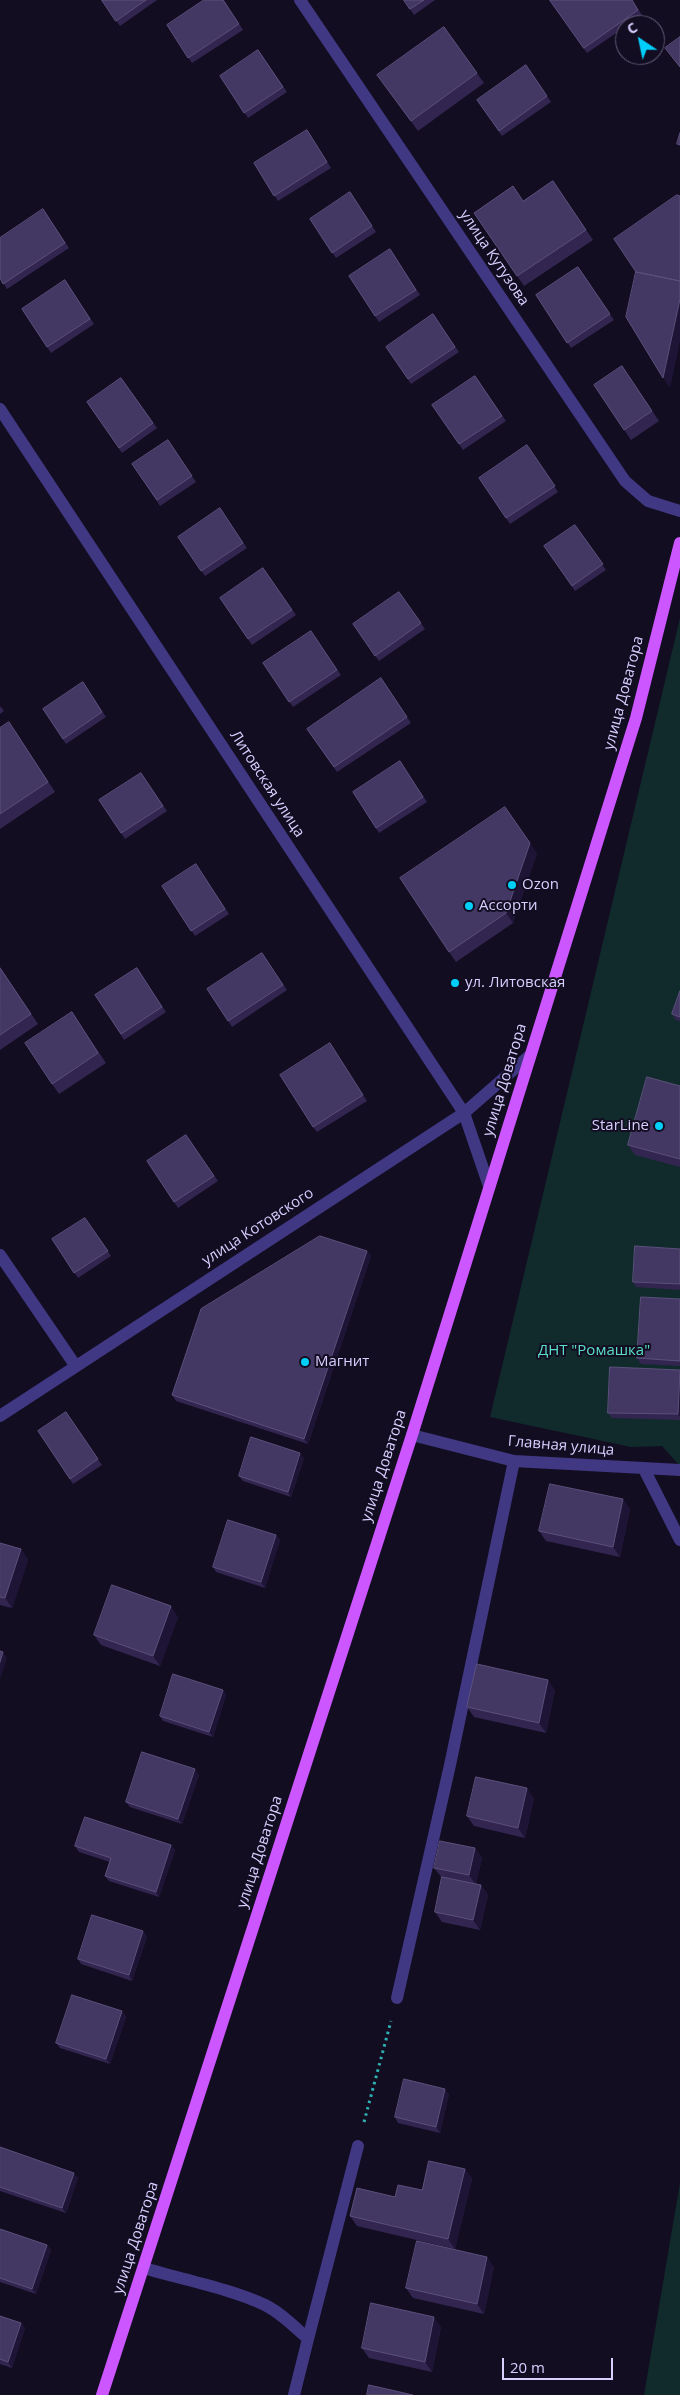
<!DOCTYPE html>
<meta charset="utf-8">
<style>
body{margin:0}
#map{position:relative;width:680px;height:2395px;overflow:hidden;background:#130d22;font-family:"Open Sans",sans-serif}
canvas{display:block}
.north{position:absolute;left:615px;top:15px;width:50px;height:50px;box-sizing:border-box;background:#130d22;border:1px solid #625b7a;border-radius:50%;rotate:326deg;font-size:14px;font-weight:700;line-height:20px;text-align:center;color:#d8cfff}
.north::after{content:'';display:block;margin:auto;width:18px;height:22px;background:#00cffa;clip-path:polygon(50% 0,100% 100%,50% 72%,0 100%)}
.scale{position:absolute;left:502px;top:2358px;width:111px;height:22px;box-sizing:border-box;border:2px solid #d8cfff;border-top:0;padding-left:6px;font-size:15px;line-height:18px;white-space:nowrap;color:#d8cfff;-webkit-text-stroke:4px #130d22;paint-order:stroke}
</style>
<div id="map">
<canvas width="680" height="2395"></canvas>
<div class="north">С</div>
<div class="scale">20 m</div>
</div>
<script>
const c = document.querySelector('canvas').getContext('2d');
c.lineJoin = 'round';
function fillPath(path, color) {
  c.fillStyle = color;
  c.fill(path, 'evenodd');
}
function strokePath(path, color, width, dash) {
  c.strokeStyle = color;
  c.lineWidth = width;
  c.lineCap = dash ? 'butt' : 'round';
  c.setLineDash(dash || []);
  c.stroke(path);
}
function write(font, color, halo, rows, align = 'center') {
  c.font = font + ' "Open Sans",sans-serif';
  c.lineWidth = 4;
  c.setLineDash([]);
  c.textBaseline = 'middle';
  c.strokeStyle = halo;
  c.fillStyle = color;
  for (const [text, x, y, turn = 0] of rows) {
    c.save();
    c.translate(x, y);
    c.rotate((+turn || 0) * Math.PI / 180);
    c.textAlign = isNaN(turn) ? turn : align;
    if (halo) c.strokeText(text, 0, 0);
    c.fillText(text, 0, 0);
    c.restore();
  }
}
fillPath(new Path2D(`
 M680,618V1466L662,1446L631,1447L490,1417Z
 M680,2183V2395H644Z`), '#112b2c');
strokePath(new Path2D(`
 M364,2122L391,2021`), '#2eb2b4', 3, [2.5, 4]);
strokePath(new Path2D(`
 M397,1998L450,1765L514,1461
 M144,2268C180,2279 232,2289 265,2305C281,2313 295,2327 308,2339L294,2395
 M308,2339L358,2146`), '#403882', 12);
strokePath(new Path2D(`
 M300,0L625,481L648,501L680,511
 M0,409L464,1113L489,1186
 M0,1255L75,1365
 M0,1416L464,1113L528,1057
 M412,1435L514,1461L680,1470
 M644,1469L680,1540`), '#403882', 12);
strokePath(new Path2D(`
 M102,2395L412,1435L636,718L680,543`), '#cc56ff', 12);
fillPath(new Path2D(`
 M101,0H157L120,26Z
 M224,0L243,30L192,63L167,25Z
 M404,0H435L414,15Z
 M549,0H632L642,15L628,25H625V27L587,53Z
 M444,27L484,83L418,131L377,75Z
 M258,50L287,92L248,118L220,76Z
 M526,65L551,102L502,136L477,100Z
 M307,130L331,168L278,201L254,163Z
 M553,181L593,240L524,286L474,213L523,201Z
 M350,192L376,232L336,258L310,219Z
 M43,209L69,248L7,289L0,278Z
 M390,249L420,295L379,322L349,276Z
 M578,267L614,320L571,348L536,295Z
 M65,280L94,324L51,353L22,309Z
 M433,314L459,352L411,384L386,347Z
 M622,366L659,421L631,440L594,385Z
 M475,376L506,421L463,450L432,405Z
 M121,378L157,428L122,453L87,402Z
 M168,440L196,482L160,506L132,464Z
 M527,445L558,492L510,524L479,478Z
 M220,508L247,548L205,576L178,537Z
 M575,525L606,570L575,591L544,546Z
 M263,568L296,615L252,645L220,598Z
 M399,592L425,629L379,661L353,624Z
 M311,631L341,675L293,707L263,663Z
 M381,678L411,723L337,772L307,729Z
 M83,682L106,717L66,744L43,709Z
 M0,706L4,711L0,714Z
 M0,728L16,732L55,792L0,829Z
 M400,761L427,802L379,833L353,792Z
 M141,773L167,811L125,839L99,800Z
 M537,853L513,923L456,962L449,952Z
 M196,864L229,914L195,936L162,886Z
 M262,953L287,990L232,1027L207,989Z
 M0,967L38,1024L0,1050Z
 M137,968L166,1012L124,1040L95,995Z
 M680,991V1021L676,1020L672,1014Z
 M72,1012L106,1063L59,1094L52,1084Z
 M330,1043L367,1101L317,1132L313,1127Z
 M680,1086V1167L635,1155L628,1145Z
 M186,1135L218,1181L178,1208L147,1161Z
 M85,1218L111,1256L78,1278L52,1239Z
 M680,1249V1290L636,1287L633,1282Z
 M367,1251L371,1256L308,1444L176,1401L172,1395Z
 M680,1299V1366L641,1364L637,1358Z
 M680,1371V1420L612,1418L608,1413Z
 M66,1412L102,1465L73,1484L38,1431Z
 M304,1458L291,1497L243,1481L239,1476Z
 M630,1509L620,1557L546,1541L539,1531Z
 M276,1535L280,1540L265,1588L216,1572L213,1567Z
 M0,1543L21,1549L28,1560L12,1608L0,1605Z
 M178,1617L160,1666L101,1645L94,1635Z
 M223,1690L226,1695L213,1737L163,1721L160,1716Z
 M555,1690L546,1733L474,1717L467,1707Z
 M199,1775L182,1824L130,1807L126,1802Z
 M534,1798L525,1838L474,1826L467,1816Z
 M171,1845L175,1850L159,1897L109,1881L105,1876L110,1862L79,1852L75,1846Z
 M475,1848L482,1858L476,1884L481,1885L488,1895L480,1930L442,1922L435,1912L442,1878L434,1868Z
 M143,1931L147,1937L132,1981L81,1964L78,1959Z
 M122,2011L126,2017L110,2064L60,2048L56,2043Z
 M449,2094L440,2133L398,2123L395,2117Z
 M0,2147L78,2178L66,2213L0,2191Z
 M465,2169L472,2179L455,2249L357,2226L350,2216L395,2197L422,2190Z
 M0,2229L47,2245L51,2250L36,2294L0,2282Z
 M494,2267L484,2314L413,2298L406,2288Z
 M0,2316L21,2323L25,2328L12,2368L0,2364Z
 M441,2327L432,2372L369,2358L362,2348Z`), '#322650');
fillPath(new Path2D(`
 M680,299V342L670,388L663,378Z
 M505,807L537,853L513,923L506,913Z
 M367,1251L371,1256L308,1444L304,1439Z
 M680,1370V1417L678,1414Z
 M300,1453L304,1458L291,1497L288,1492Z
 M623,1499L630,1509L620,1557L613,1547Z
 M276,1535L280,1540L265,1588L261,1582Z
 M21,1549L28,1560L12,1608L5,1598Z
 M171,1606L178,1617L160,1666L153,1656Z
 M3,1652L7,1658L0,1679V1662Z
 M548,1680L555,1690L546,1733L539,1723Z
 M223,1690L226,1695L213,1737L209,1732Z
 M195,1769L199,1775L182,1824L178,1819Z
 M527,1788L534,1798L525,1838L518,1828Z
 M171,1845L175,1850L159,1897L156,1892Z
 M475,1848L482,1858L476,1885L469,1875Z
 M481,1885L488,1895L480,1930L473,1920Z
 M143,1931L147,1937L132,1981L129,1975Z
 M122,2011L126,2017L110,2064L106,2059Z
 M445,2089L449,2094L440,2133L436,2127Z
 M465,2169L472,2179L455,2249L448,2239Z
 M74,2173L78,2178L66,2213L62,2208Z
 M47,2245L51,2250L36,2294L32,2289Z
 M487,2257L494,2267L484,2314L477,2304Z
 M434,2317L441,2327L432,2372L425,2362Z
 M21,2323L25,2328L12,2368L8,2362Z`), '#1e1436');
const building = new Path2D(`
 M102,0H146L116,21Z
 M204,0H223L239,24L188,58L167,25Z
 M404,0H424L410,9Z
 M550,0H632L638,10L584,48Z
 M444,27L477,73L411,121L377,75Z
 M680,37V67L665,48Z
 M258,50L283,87L244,113L220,76Z
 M526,65L547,96L499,131L477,100Z
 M307,130L327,162L274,196L254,163Z
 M680,133V145L677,144Z
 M553,181L586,230L517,276L474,213L513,186L523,201Z
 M350,192L372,226L332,253L310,219Z
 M677,195L680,196V281L636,272L614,239Z
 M43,209L65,243L3,284L0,278V238Z
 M390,249L416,290L375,316L349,276Z
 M578,267L610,314L567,343L536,295Z
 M636,272L680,281V299L663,378L626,317Z
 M65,280L90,319L47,347L22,309Z
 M433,314L455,347L408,379L386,347Z
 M622,366L652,411L624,430L594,385Z
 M475,376L502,416L459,444L432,405Z
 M121,378L153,423L119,448L87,402Z
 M168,440L192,476L157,500L132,464Z
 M527,445L555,486L506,518L479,478Z
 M220,508L243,543L201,571L178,537Z
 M575,525L603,564L572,586L544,546Z
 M263,568L292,610L248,639L220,598Z
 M399,592L421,623L375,656L353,624Z
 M311,631L337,670L289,702L263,663Z
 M381,678L407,717L334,767L307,729Z
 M83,682L102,712L63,739L43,709Z
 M9,722L48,782L0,814V728Z
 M400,761L423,797L376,828L353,792Z
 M141,773L163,806L121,833L99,800Z
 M505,807L530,843L506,913L449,952L400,878Z
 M196,864L225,909L191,931L162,886Z
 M262,953L283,985L228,1021L207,989Z
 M0,968L31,1014L0,1035Z
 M137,968L162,1007L121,1034L95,995Z
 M680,991V1017L672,1014Z
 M72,1012L98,1053L52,1084L25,1043Z
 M330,1043L363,1095L313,1127L280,1075Z
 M647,1077L680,1086V1159L628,1145Z
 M186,1135L214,1176L174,1202L147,1161Z
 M85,1218L108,1251L74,1273L52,1239Z
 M320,1236L367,1251L304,1439L172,1395L201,1309Z
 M635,1246L680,1249V1284L633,1282Z
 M641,1297L680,1299V1361L637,1358Z
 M610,1367L680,1370L678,1414L608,1413Z
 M66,1412L98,1459L70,1479L38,1431Z
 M251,1437L300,1453L288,1492L239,1476Z
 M550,1484L623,1499L613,1547L539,1531Z
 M228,1520L276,1535L261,1582L213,1567Z
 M0,1543L21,1549L5,1598L0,1597Z
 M112,1585L171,1606L153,1656L94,1635Z
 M0,1651L3,1652L0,1662Z
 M477,1664L548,1680L539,1723L467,1707Z
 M173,1674L223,1690L209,1732L160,1716Z
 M142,1752L195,1769L178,1819L126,1802Z
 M476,1777L527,1788L518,1828L467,1816Z
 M85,1817L171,1845L156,1892L105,1876L111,1858L75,1846Z
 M440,1841L475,1848L469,1875L434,1868Z
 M442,1877L481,1885L473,1920L435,1912Z
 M92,1915L143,1931L129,1975L78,1959Z
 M72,1995L122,2011L106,2059L56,2043Z
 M404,2079L445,2089L436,2127L395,2117Z
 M0,2147L74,2173L62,2208L0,2187Z
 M429,2161L465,2169L448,2239L350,2216L357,2188L395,2197L398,2185L422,2190Z
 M0,2229L47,2245L32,2289L0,2278Z
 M417,2241L487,2257L477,2304L406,2288Z
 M371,2303L434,2317L425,2362L362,2348Z
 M0,2316L21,2323L8,2362L0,2359Z
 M369,2385L413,2395H367Z`);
fillPath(building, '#433863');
strokePath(building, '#5b507b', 1);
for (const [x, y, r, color] of [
 [512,885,5,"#00cffa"],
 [469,906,5,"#00cffa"],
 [455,983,5,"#00cffa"],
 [659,1126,5,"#00cffa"],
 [305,1362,5,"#00cffa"]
]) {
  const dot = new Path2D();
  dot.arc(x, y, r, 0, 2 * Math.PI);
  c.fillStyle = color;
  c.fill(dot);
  strokePath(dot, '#130d22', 2);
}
write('15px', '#d8cfff', '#130d22', [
 ["улица Кутузова",494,258,56],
 ["улица Доватора",624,693,-75],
 ["Литовская улица",267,784,57],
 ["улица Доватора",505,1080,-73],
 ["улица Котовского",258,1227,-33],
 ["Главная улица",561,1446,5],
 ["улица Доватора",384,1466,-72],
 ["улица Доватора",260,1852,-72],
 ["улица Доватора",136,2238,-72]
]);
write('15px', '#d8cfff', '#130d22', [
 ["Ozon",522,885],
 ["Ассорти",479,906],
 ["ул. Литовская",465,983],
 ["StarLine",649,1126,"right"],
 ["Магнит",315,1362]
], 'left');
write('15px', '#5adfc8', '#130d22', [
 ["ДНТ \"Ромашка\"",594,1351]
]);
</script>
